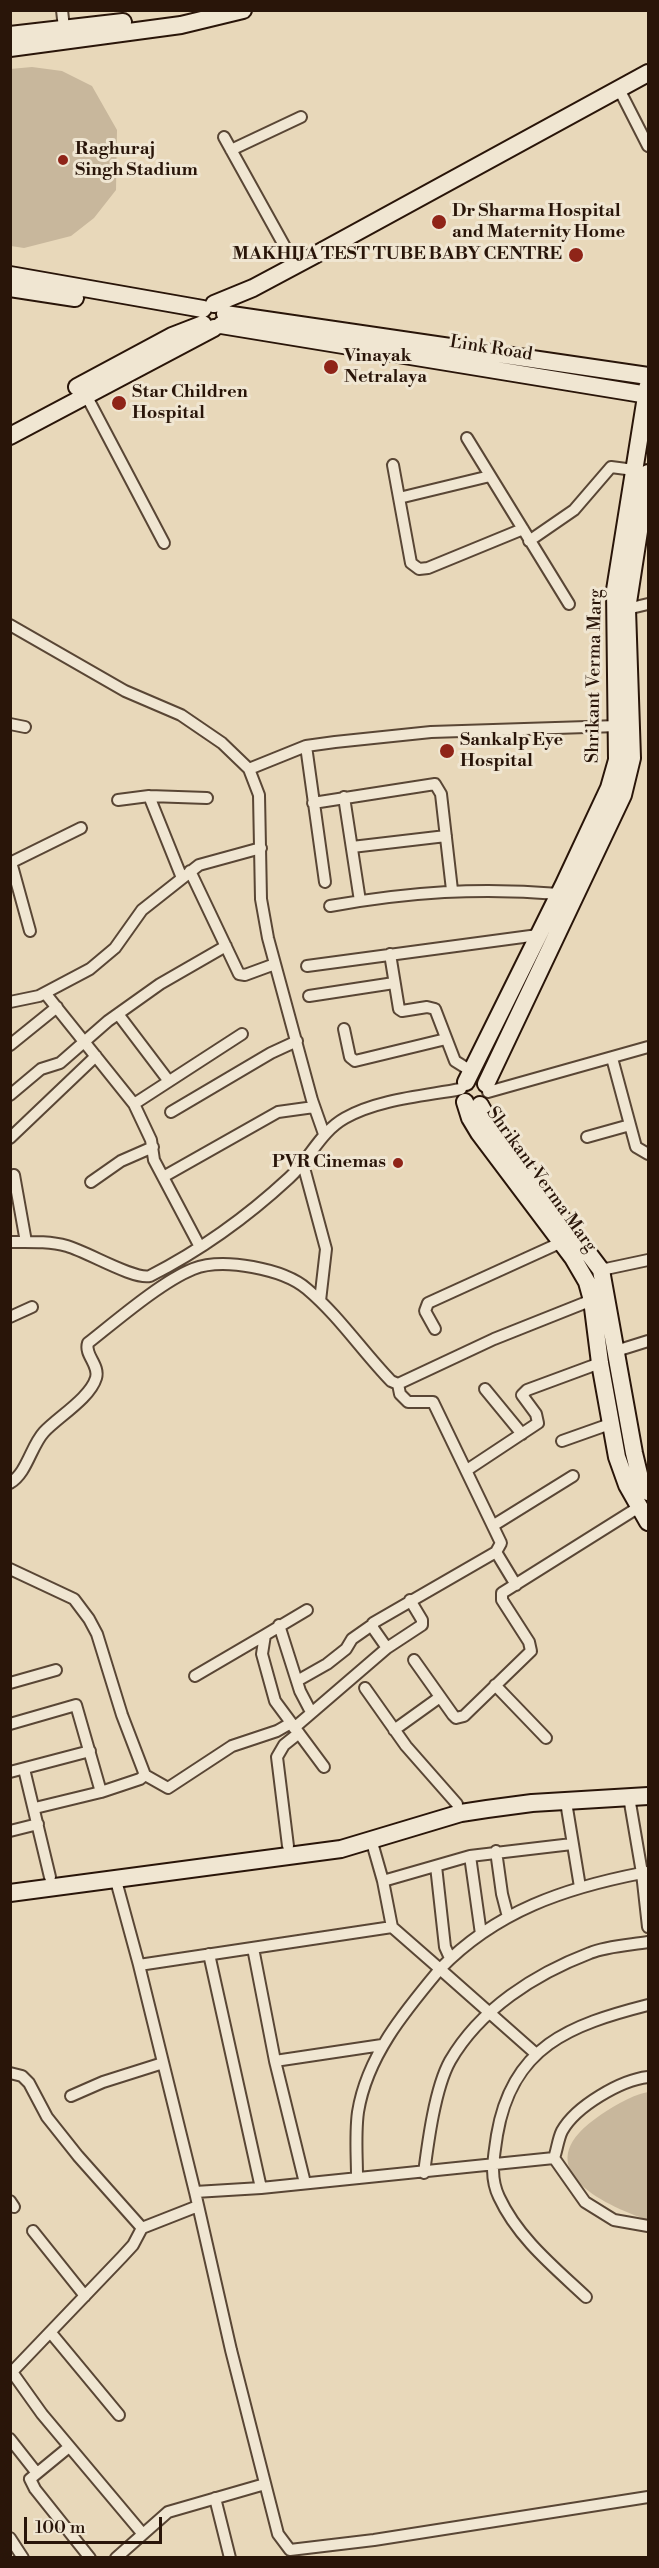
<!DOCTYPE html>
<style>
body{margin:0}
#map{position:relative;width:659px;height:2568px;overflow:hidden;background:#e8d8ba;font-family:"Libre Bodoni",serif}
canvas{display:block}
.frame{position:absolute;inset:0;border:12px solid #291509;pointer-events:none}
.scale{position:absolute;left:24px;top:2517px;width:138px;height:27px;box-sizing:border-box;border:3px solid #291509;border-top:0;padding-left:8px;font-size:18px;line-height:21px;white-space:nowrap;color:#291509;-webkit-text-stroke:4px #f0e6d2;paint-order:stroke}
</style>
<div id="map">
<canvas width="659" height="2568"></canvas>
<div class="frame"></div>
<div class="scale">100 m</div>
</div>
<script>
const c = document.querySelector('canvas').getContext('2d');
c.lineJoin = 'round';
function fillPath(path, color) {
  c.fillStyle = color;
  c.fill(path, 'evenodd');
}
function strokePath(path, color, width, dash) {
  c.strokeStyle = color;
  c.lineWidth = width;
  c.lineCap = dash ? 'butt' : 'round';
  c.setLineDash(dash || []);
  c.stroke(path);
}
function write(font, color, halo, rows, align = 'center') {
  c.font = font + ' "Libre Bodoni",serif';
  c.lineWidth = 6;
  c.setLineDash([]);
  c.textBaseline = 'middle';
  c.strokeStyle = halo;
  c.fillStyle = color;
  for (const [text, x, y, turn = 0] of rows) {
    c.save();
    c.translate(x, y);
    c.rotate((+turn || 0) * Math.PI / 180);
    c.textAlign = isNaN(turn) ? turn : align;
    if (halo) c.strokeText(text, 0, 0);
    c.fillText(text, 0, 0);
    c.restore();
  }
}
fillPath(new Path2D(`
 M32,67L62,71L92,86L117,130L116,190L94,218L71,236L24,248L11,246L10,69Z
 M648,2092V2220C601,2204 527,2168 595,2119C610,2108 629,2096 648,2092Z`), '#c8b79c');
const street = new Path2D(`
 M62,10L64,28
 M622,95L648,146
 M224,137L295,265
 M231,150L301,117
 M86,395L164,543
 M467,438L569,604
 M393,465L411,563L419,569L428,568L523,529
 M399,498L490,476
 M529,541L574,510L611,467L634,470
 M627,609L648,604
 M10,625L125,691L181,715L222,743L249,769L259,795L261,899L268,938L312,1100L324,1134
 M10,724L25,727
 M306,746L325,882
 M249,769L306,746L335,742L431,732L618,726
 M149,796L207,798
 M344,797L360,901
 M118,800L149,796L182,878
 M313,803L435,784L441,794L452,890
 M352,847L446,836
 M11,862L30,931
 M10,863L81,828
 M190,871L239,974L245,975L275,964
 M330,906C409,892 479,887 559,894
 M390,954L399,1009L402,1011L427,1007L435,1009L455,1061L471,1071
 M307,966L538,935
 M45,993L134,1104L151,1140L154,1160L200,1247
 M309,996L394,983
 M10,1002L39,996L90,969L115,948L142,910L199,865L261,848
 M118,1014L168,1080
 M344,1029L350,1057L355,1061L446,1039
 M10,1045L57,1007
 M612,1058L636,1147L648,1154
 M488,1092L648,1047
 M10,1095L41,1069L60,1063L108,1021L160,984L226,946
 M134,1104L242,1034
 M171,1112L271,1053L297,1041
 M587,1137L630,1125
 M10,1138L96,1056
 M303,1164L326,1249L320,1301
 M14,1175L26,1242
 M163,1177L278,1112L314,1107
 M91,1182L121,1161L153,1147
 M10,1242C29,1242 49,1241 67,1246C88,1252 134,1280 150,1276C201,1250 248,1216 289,1178C310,1159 320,1132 345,1118C379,1099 424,1096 461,1089
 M601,1270L648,1260
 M10,1317L32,1307
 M435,1329L425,1311L428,1303L562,1242
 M616,1351L648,1341
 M485,1389L522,1434
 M562,1441L610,1424
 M467,1470L538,1423L536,1414L522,1395L527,1390L600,1363
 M10,1483C27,1473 31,1446 44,1432C58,1417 90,1398 96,1378C100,1365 84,1355 88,1343C116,1321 161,1282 193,1269C223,1257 284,1269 307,1289C339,1316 362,1351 391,1381L398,1384L494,1339L597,1298
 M494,1525L573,1476
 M496,1552L516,1585
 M10,1569L74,1599L89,1619L97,1634L122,1715L145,1775L140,1779L101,1792L35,1808
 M279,1625L300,1691L311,1712
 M265,1635L307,1610
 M387,1648L373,1628V1623L496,1552L501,1543L433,1402H408L400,1394L398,1384
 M414,1660L453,1715L456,1718L464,1716L531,1651L529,1642L502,1600V1593L639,1507
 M195,1676L265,1635L262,1654L275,1701L324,1767
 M297,1681L327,1664L346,1649L352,1639L372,1625
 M10,1683L56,1670
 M495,1685L546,1738
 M365,1688L406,1746L457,1804
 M10,1724L76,1705L101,1792
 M294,1728L387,1648L422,1625V1620L410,1600
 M394,1730L440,1697
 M24,1769L50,1877
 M10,1772L90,1751
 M145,1775L168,1788L232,1746L277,1731L291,1723
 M566,1802L580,1887
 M10,1831L38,1824
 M288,1846L277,1757L284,1745L299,1733
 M496,1851L502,1894L508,1917
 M470,1856L481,1934
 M436,1866L445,1947L450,1958
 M648,1872L642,1873L648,1927
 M115,1877L139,1965L392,1927L383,1881L371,1839
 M383,1881L470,1856L572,1844
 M253,1948L275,2061L305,2183
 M209,1954L261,2188
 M139,1965L195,2192L261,2188L554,2158C557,2150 558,2139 562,2131C576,2106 621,2080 648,2077
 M535,2053L440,1969C496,1911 565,1888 642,1873L629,1797
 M275,2061L382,2045
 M10,2073L22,2076L29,2083L47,2117L78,2156L142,2228L198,2206
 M71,2096L103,2082L163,2063
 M554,2158L585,2202L614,2220L648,2226
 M424,2173C428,2142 435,2088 450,2061C480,2009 535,1974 590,1953C607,1946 630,1945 648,1942
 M357,2177C357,2156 355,2134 358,2112C367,2056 405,2011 440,1969L392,1927
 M195,2192L231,2350L278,2534L290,2550L374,2540L648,2497
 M10,2201L14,2207
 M33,2231L85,2296
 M586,2297C554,2267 518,2238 499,2197C489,2176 494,2157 497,2135C512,2046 570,2025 648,2005
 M51,2333L119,2415
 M12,2372L42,2414L142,2533
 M10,2374L122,2257L133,2245L142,2228
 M10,2439L36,2472
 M69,2447L30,2479L35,2489L90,2558
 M215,2498L230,2558
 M10,2538L23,2558
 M116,2558L168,2512L265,2484`);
const secondary = new Path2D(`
 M10,35L123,22
 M10,48L181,25L243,10
 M10,275L203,309
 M10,288L75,298
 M214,304L253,288L313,256L648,73
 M225,314L648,376
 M221,325L648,395
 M77,387L172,336L203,324
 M10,436L214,328
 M466,1082L564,884L609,788L617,760L615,590L648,384
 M486,1084L623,795L632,758L627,609L648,473
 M465,1102L470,1118L479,1133L573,1258L587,1282L592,1300L600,1363L617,1457L627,1485L648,1522
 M480,1105L490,1123L601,1270L634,1453L640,1478L648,1492
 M10,1893L341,1849L461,1813L487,1809L532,1803L648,1796`);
strokePath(street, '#594635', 14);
strokePath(secondary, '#291509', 20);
strokePath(street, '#f0e6d2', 10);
strokePath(secondary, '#f0e6d2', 16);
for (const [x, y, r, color] of [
 [63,160,6,"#8f2418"],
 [439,222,8,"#8f2418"],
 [576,255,8,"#8f2418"],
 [331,367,8,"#8f2418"],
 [119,403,8,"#8f2418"],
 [447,751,8,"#8f2418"],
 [398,1163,6,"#8f2418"]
]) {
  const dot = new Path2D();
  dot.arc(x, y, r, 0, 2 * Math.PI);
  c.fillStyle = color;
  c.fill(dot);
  strokePath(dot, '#f0e6d2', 2);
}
write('bold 18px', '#291509', '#f0e6d2', [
 ["Raghuraj",75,150],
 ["Singh Stadium",75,171],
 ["Dr Sharma Hospital",452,212],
 ["and Maternity Home",452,233],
 ["MAKHIJA TEST TUBE BABY CENTRE",562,255,"right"],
 ["Vinayak",344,357],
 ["Netralaya",344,378],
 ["Star Children",132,393],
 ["Hospital",132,414],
 ["Sankalp Eye",460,741],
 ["Hospital",460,762],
 ["PVR Cinemas",386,1163,"right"]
], 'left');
write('18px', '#291509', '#f0e6d2', [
 ["Link Road",491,349,9],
 ["Shrikant Verma Marg",595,676,-89],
 ["Shrikant Verma Marg",541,1180,54]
]);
</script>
